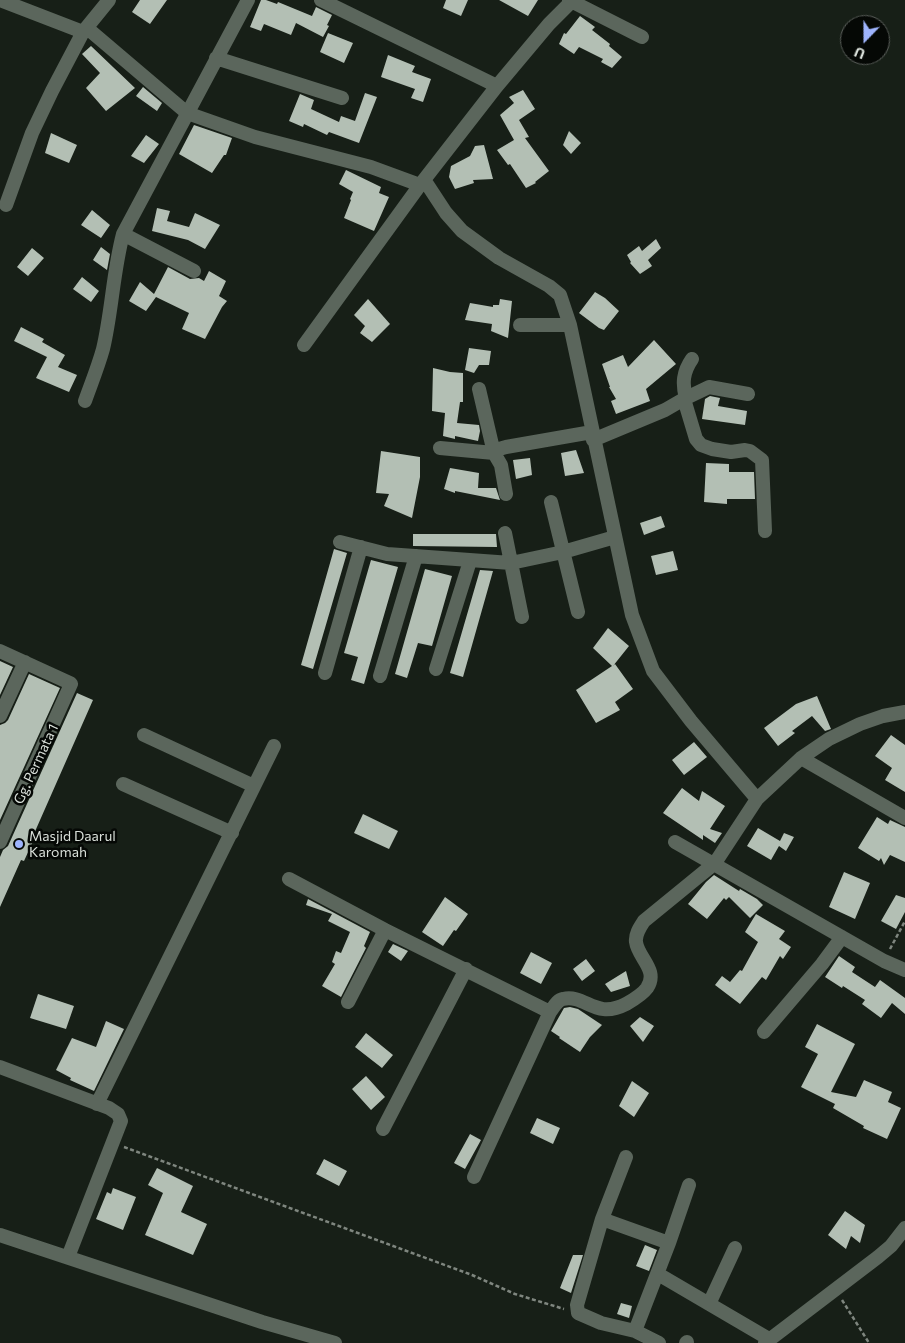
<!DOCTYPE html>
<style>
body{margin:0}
#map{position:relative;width:905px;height:1343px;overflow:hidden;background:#171f17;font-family:Commissioner,sans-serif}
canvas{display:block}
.north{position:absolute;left:840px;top:15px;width:50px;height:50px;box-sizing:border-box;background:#050805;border:1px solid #5a5e5a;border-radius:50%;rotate:202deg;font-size:14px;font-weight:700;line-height:20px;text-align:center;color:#d9dfd9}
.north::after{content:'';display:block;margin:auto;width:18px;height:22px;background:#9eb4fd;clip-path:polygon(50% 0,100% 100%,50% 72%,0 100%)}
</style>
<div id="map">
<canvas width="905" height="1343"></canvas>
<div class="north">U</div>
</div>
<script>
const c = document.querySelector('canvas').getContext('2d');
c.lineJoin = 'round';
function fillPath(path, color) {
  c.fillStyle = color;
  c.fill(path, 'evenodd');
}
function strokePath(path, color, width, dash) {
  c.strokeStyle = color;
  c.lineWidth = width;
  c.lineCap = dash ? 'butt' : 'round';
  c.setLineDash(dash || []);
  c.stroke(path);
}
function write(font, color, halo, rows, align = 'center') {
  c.font = font + ' Commissioner,sans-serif';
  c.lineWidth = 5;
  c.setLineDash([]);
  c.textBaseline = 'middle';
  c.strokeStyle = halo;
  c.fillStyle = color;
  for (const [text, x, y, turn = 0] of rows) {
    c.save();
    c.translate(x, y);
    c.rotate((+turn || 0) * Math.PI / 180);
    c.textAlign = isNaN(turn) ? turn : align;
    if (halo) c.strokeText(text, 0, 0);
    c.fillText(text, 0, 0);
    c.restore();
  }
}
fillPath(new Path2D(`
 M140,0H167L150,24L132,12Z
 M261,0H266L277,4L278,2L312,16L316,7L332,15L327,25L329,26L323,37L296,23L291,35L264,24L261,31L250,27Z
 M446,0H468L461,16L443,8Z
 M499,0H538L528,16Z
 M580,16L595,27L592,30L610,44L609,46L622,57L612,68L601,62L603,59L579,47L574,54L559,44L564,33L566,34Z
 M328,33L353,43L344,63L320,52Z
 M91,46L135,88L106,111L86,88L100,73L82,54Z
 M388,55L415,66L412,72L431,79L423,102L411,98L415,89L381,77Z
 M143,87L162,103L157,111L136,96Z
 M523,90L535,109L519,120L529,137L525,138L549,171L535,182L536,183L526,188L510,164L508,165L497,150L514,140L500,115L514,103L509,97Z
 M365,93L377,97L359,143L329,132L327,135L304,124L303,127L289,121L300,94L314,100L311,109L339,122L341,116L355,121Z
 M194,125L232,138L226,155H224L212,173L179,154Z
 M569,131L581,143L571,154L563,145Z
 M51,133L77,145L69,163L45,153Z
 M146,135L159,144L144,163L131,156Z
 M484,145L493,179L473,180L474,183L455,189L449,177L451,166L470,156L475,146Z
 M346,170L381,187L379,193L389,197L374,231L344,218L351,200L350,199L353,192L339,184Z
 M157,208L170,211L167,221L189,227L195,213L220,225L205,249L188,240L152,231Z
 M92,210L110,225L101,238L81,225Z
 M656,239L661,248L648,260L652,266L640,274L630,263L631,262L627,255L639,246L642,251Z
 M101,247L110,254L107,270L93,260Z
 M32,248L44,258L28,276L17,267Z
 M168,267L190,279L199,278L204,281L209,271L226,281L219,296L227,301L222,307L205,339L182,329L189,313L156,297L146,311L129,301L140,282L154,294Z
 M82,277L99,291L91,302L73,289Z
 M595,292L605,298L619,311L604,330L599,328L579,313Z
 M368,299L390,324L372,342L360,333L365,326L354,315Z
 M500,299L512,301L508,338L491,331L492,324L465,320L470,303L493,307V305H499Z
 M21,327L44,339L42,342L65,355L58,367L77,375L69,392L36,378L47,357L14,341Z
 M654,340L676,364L646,389L650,401L616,414L611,401L616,399L609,387H610L602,364L623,355L628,367Z
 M469,348L491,351L489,365H479L474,373L465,370Z
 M433,368L450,372L463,373V402H460L457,423L479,425L480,431L478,441L455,436V439L443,436L445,413L432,411Z
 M710,396L720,398L718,406L747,411L745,425L702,419L705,399Z
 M576,450L584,473L565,476L561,453Z
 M381,451L420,457V477L412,518L384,506L389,494L376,493Z
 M530,458L532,475L516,479L513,460Z
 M706,463L729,464V472H754L755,499H727V504L704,502Z
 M450,468L479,473L478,488H496L500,500L455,491V493L444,489Z
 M661,516L665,527L644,535L640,523Z
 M413,534H496L497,547L413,546Z
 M334,549L347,553L313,669L301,665Z
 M673,551L678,570L656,575L651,556Z
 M371,560L398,567L364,684L351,680L358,657L344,653Z
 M425,569L452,576L432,646L418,643L407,678L395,674Z
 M480,570L493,571L463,677L450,673Z
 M608,628L629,646L613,666L615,664L633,689L615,702L620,710L596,723L576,690L612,666L593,648Z
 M0,661L13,667L0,695Z
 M29,674L60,688L0,820V725L5,723L8,720Z
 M77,693L93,700L33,836L35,837L24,861L21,860L0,907V857L3,850L8,846Z
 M817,696L831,729L825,731L812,716L792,731L795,733L778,746L764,728L796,704Z
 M891,735L905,745V792L885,780L892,768L875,756Z
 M694,742L707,757L684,775L672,760Z
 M682,788L699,801L702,791L725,806L710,829L722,833L715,843L703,835V840L663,813Z
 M363,814L398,831L389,849L354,833Z
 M877,817L888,824L890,820L905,827V862L890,855L884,865L881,858L879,861L858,848Z
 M758,828L780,841L784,833L794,837L786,851L779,846L771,860L747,846Z
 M844,872L870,883L855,919L829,907Z
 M714,875L739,891L740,889L757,899L763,905L750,918L729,897L726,900L724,898L707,919L688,904L706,882Z
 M896,895L905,898V912L896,929L881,921Z
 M445,897L468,914L456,931L454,930L443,946L422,932Z
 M308,899L370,932L364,946L366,948L341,997L322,986L335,964L332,962L336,951L341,953L350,932L328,921L332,914L306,905Z
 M756,914L785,931L779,939L791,947L783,959L780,956L766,980L762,977L740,1004L715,985L722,976L730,982L740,970L742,971L758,942L745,932Z
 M393,944L408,951L401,961L388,952Z
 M531,952L552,963L541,984L520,973Z
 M839,956L855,967L852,972L875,987L880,980L905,998V1014L892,1003L881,1018L862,1004L865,1000L843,986L842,988L825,977Z
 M586,959L595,971L582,981L573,969Z
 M626,971L630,986L611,992L605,984Z
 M38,994L74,1006L66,1029L30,1018Z
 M570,1007L578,1009L602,1025L590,1037L580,1052L559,1038L560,1037L551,1031L564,1008Z
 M640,1017L654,1026L643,1042L630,1026Z
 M106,1021L124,1029L94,1091L70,1080L71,1078L56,1070L72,1038L96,1047Z
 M817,1024L855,1044L831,1092L856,1097L864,1080L892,1092L888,1102L901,1108L887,1139L863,1128L864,1126L833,1108L835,1104L801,1087L818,1054L805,1047Z
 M366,1033L393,1055L382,1068L355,1047Z
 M366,1076L385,1097L371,1110L352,1089Z
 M632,1081L649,1093L634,1117L619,1106Z
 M537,1118L560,1128L553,1144L530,1133Z
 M470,1134L481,1140L465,1169L454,1163Z
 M324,1159L347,1171L339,1186L316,1174Z
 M157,1168L193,1186L181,1212L207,1224L193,1255L145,1235L163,1193L148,1185Z
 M113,1188L136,1197L123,1230L96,1219L107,1192L111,1194Z
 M845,1211L865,1225L860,1243L851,1236L846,1249L828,1235Z
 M645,1245L657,1250L649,1271L636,1266Z
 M573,1255H583L571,1293L560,1288Z
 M621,1303L632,1306L629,1318L617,1314Z`), '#b3bfb4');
strokePath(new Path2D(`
 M890,949L905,921
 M124,1147L472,1275L515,1294L564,1309
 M842,1300L869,1343`), '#7f867f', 2.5, [4, 2.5]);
strokePath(new Path2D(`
 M0,0L83,32
 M321,0L497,86
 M569,0L642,37
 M87,28L187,113L255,137L371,167L420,185
 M216,58L342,98
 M425,181L446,213L462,231L499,258L549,286L560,295L570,325L632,615L653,671L691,721L757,799
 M6,205L32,133L52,91L83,32L109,0
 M123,234L194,271
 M520,325H570
 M304,345L420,185L497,86L549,24L573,0
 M479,389L494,453L499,449L506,447L592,432
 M684,399L709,387L748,394
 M686,399C682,383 683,372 692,359
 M85,401C91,384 98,367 103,349C112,311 113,272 123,234L248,0
 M593,440L665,410L684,399L696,439L701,445L712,449L731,452L745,450L750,451L762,460L765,531
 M440,448L494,453L501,465L506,494
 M551,502L578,612
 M505,533L522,617
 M340,542L387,554L511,563L563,552L615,537
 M0,651L70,683L71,684L0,842
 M436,669L470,561
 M325,673L361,547
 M380,676L416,556
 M0,716L25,662
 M144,735L254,786
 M801,758L905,818
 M123,784L232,833
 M675,842L884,961L905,970
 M289,879L385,930L550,1012
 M348,1002L385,930
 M764,1032L822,964L842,937
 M0,1067L109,1108L118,1114L121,1121L68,1257
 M97,1104L274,746
 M383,1129L466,969
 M474,1177L550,1012C554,1007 557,1000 563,999C586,994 595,1020 626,1004C633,1000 642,995 647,988C659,970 638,958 636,942C635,934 640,927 644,921L715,863L757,799L801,758L829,739L860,724L883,716L905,712
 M602,1219L577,1305L578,1313L601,1323L635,1331L669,1243L602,1219L626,1157
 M0,1235L262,1322L335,1343
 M669,1243L689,1185
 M658,1274L769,1339
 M709,1304L735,1248
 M635,1331L659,1343
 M686,1343L687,1342
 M765,1343L878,1257L891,1246L905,1228`), '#5b665c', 14);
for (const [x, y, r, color] of [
 [19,844,5,"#9eb4fd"]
]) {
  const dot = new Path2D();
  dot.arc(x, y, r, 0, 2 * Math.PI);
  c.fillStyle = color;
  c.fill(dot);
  strokePath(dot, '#050805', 2);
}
write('14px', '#d9dfd9', '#050805', [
 ["Gg. Permata 1",36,764,-65]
]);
write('14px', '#d9dfd9', '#050805', [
 ["Masjid Daarul",29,836],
 ["Karomah",29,852]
], 'left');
</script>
